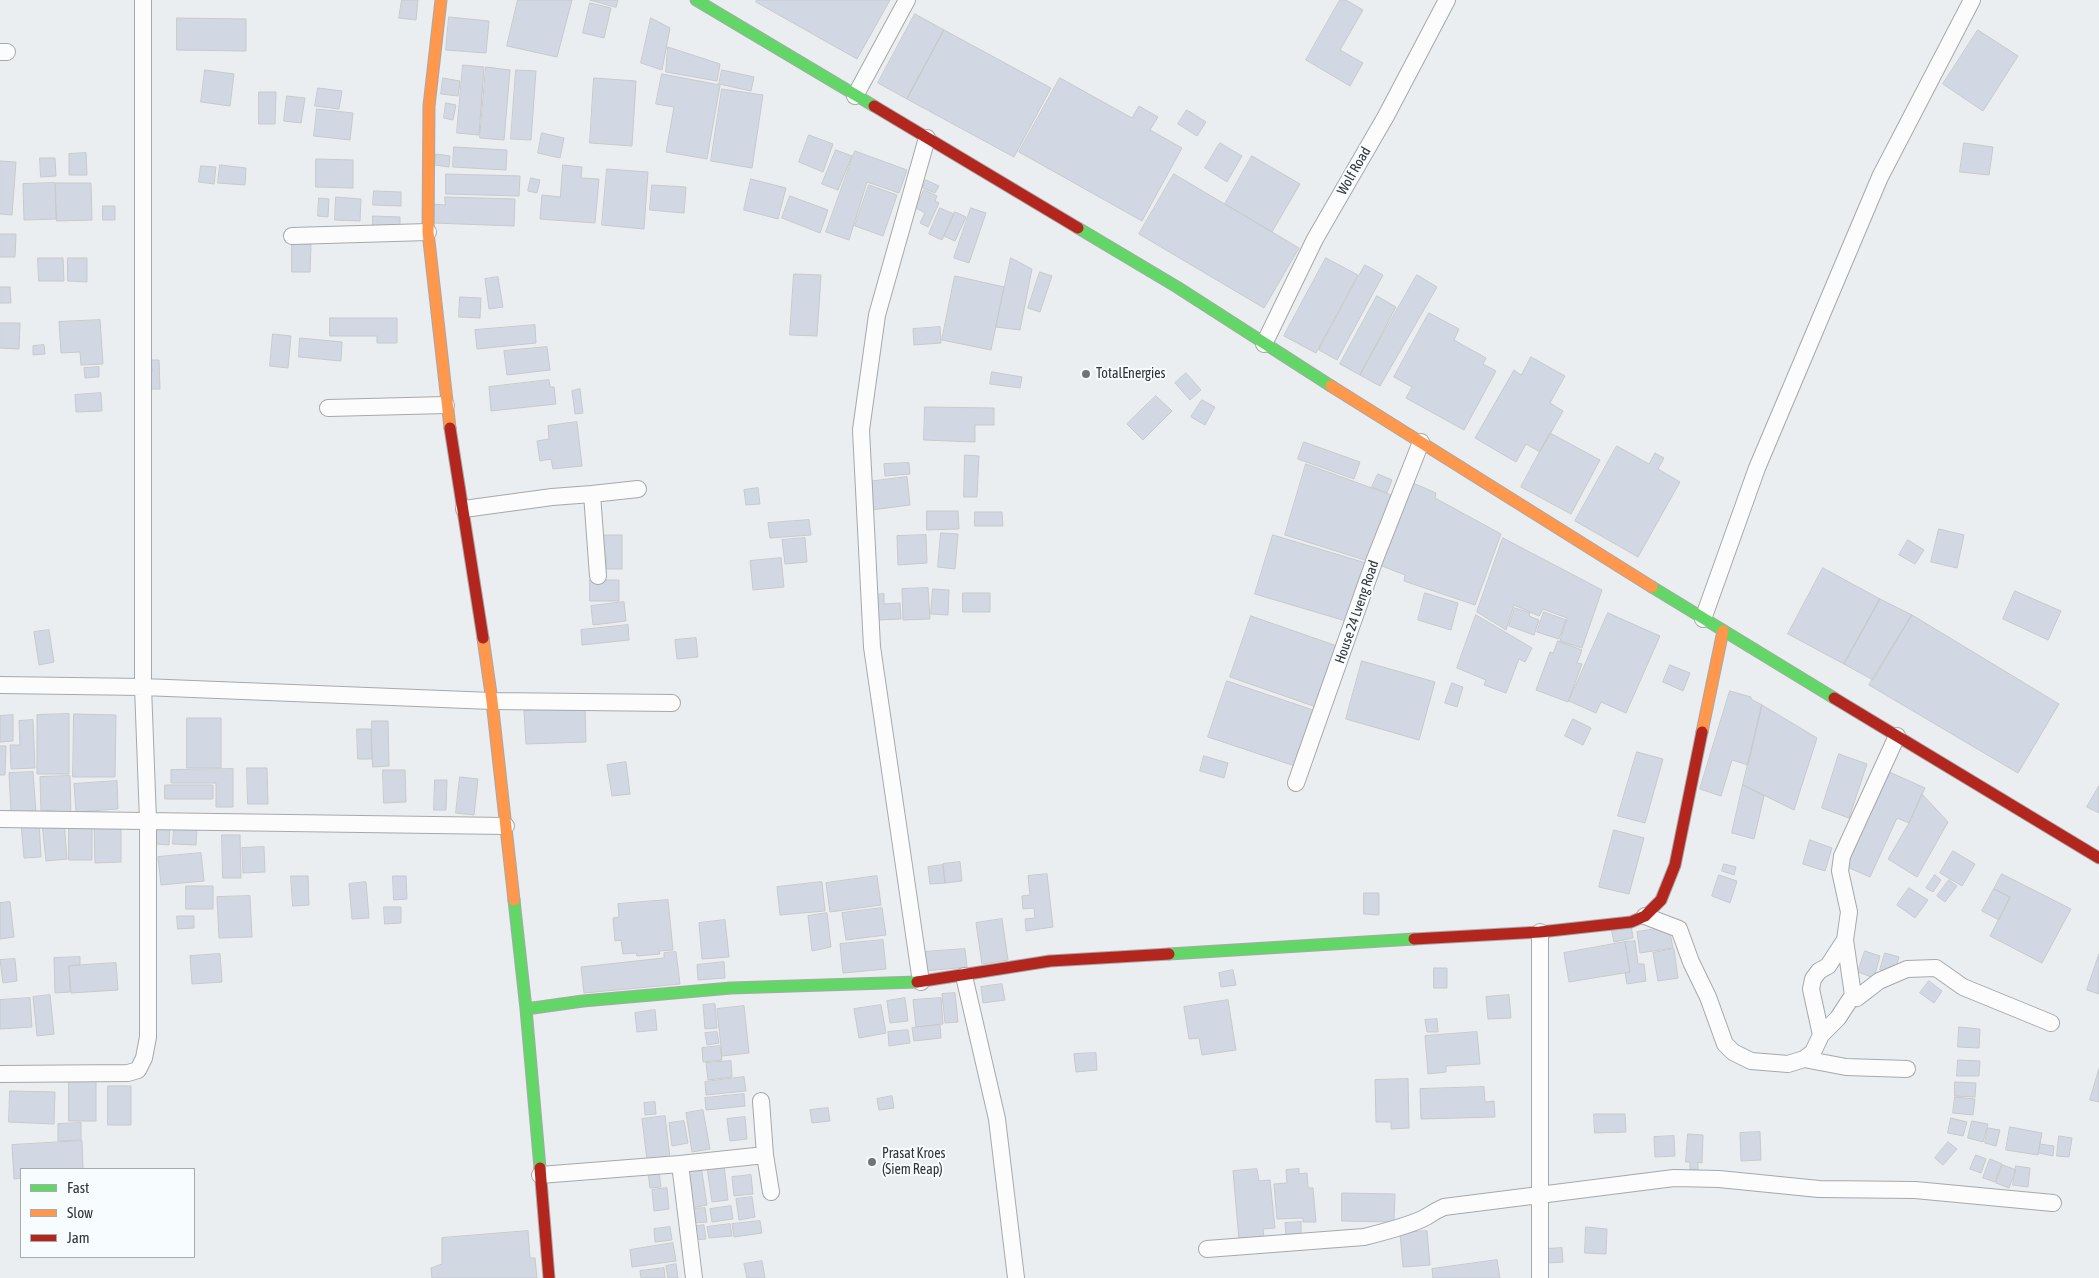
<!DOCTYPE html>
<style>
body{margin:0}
#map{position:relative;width:2099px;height:1278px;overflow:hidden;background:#ebeef0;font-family:"Asap Condensed",sans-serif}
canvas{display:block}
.legend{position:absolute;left:20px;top:1168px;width:175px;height:90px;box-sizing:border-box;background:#f7fcff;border:1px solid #a8acae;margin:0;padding:6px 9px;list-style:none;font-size:15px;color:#313334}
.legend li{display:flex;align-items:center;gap:10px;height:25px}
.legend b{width:25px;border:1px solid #a8acae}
</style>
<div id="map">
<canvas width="2099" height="1278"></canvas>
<ul class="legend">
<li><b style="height:6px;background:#63d668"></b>Fast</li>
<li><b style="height:6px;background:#ff974d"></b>Slow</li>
<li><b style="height:6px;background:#b3261e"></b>Jam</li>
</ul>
</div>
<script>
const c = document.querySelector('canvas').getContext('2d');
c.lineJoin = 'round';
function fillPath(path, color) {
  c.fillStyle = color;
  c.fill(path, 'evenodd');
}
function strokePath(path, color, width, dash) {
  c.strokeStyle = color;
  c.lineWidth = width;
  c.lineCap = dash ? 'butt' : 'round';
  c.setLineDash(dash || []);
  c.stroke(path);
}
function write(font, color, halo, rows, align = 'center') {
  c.font = font + ' "Asap Condensed",sans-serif';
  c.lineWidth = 4;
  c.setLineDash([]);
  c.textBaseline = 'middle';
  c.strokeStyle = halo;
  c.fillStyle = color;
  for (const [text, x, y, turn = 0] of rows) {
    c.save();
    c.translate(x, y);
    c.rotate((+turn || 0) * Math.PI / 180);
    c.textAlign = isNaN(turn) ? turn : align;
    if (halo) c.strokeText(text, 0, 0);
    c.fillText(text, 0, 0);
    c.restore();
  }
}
const building = new Path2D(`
 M402,0H418L416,20L399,18Z
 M518,0H572L557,57L507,46Z
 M590,0H618L616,7Z
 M757,0H890L857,59L756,2Z
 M1340,0H1346L1363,10L1340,50L1363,63L1350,86L1306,60Z
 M590,3L611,8L604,38L583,33Z
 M915,14L944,30L907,99L878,83Z
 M449,17L489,21L486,53L446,50Z
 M177,18L246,19V51L177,50Z
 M651,18L670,28L662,70L641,63Z
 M944,30L1051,88L1014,157L907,99Z
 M1978,30L2018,56L1983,111L1943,84Z
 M668,47L720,64L717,81L666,72Z
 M463,65L484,67L479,135L457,133Z
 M486,67L510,70L504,140L480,138Z
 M205,70L234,74L230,106L201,102Z
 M516,70L536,71L531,140L511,139Z
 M722,70L754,77L751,91L719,84Z
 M662,74L720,85L707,159L666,152L674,107L656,104Z
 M443,78L460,81L458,96L441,94Z
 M594,78L636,81L632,146L590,143Z
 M1060,78L1132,118L1139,106L1158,117L1150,130L1182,148L1142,221L1019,152Z
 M318,88L342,91L339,109L315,106Z
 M722,89L763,95L752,168L711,161Z
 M259,92H276L275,124H259Z
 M287,96L305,98L301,123L284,121Z
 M446,103L456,105L453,120L444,118Z
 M317,109L353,113L350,140L314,136Z
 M1187,110L1206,122L1197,136L1178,124Z
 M542,133L564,138L560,158L538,153Z
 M809,135L833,144L823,172L799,162Z
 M1220,143L1242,156L1227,182L1205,168Z
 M1964,143L1993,147L1989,175L1960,172Z
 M454,147L507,150L506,170L453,167Z
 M836,150L852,156L838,190L822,184Z
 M855,151L907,170L899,193L867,182L849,240L826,232Z
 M86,153L87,175H69V154Z
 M436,154L450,156L449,167L435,165Z
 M1252,156L1300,184L1272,232L1225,204Z
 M40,158H55L56,176L41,177Z
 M316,159L353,160V188L316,187Z
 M0,161L16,162L12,215L0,214Z
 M220,165L246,168L245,185L218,183Z
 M563,165L582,167L581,178L599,179L595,223L540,219L542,195L560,197Z
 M201,166L216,167L214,184L199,182Z
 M607,169L648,172L644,229L602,225Z
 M446,174L520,176L519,196L446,194Z
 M1174,174L1299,248L1264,308L1139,234Z
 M531,178L540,180L537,193L528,191Z
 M751,179L786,188L778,219L744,210Z
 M926,180L939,186L935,193L923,188Z
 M55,183L56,219L24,220L23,184Z
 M56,183H91L92,220L57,221Z
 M652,185L686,187L684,213L650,210Z
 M869,185L897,195L883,236L855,226Z
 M924,190L937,196L935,201L939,203L928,227L920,223L925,213L916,208Z
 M374,191L401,192V206L373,205Z
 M790,196L828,210L820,233L782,218Z
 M336,197L361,199L360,221L335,220Z
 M445,197L515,199L514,226L433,223V204L445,205Z
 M319,198L329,199L328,217L318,216Z
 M103,206H115V220H103Z
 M940,208L954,214L942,240L929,234Z
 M971,208L986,213L969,263L954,258Z
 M955,212L966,217L955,241L944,236Z
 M373,216L400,217V230L373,229Z
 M0,234H16L15,257H0Z
 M292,243L311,244L310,272H292Z
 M38,258H63L64,281H39Z
 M68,258H87V282L68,281Z
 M1011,258L1032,269L1020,330L996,327Z
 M1326,258L1358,275L1316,353L1284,336Z
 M1365,265L1383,275L1337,360L1319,350Z
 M1040,272L1052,276L1040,312L1028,308Z
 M794,274L821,275L817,336L790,335Z
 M1417,275L1437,287L1380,386L1360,375Z
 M955,276L1004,287L991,350L942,340Z
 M498,277L503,307L489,309L485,279Z
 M0,287H10L11,303H0Z
 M1377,296L1396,307L1360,375L1340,364Z
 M460,297L481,298L480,318L459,317Z
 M1429,313L1459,329L1454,340L1486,358L1483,364L1496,371L1464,430L1406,398L1412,387L1394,377Z
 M330,318H397V343H377V336H330Z
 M100,320L103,364L81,365L80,352L61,353L59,322Z
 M0,323H20L19,349L0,348Z
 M535,325L536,343L477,349L475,330Z
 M940,327L941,343L914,345L913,329Z
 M273,334L291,336L288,368L270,366Z
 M300,338L342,342L341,361L299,357Z
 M44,345L45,354L33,355V346Z
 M547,347L550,370L507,375L504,351Z
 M1531,357L1565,376L1550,403L1563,411L1540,452L1526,444L1516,462L1475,438L1514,370L1521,375Z
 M151,360H159L160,389H143V371H152Z
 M99,367V377L85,378L84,368Z
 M992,372L1022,377L1020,388L990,384Z
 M1186,373L1201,390L1190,400L1175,383Z
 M549,380L550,387H554L556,404L491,411L489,387Z
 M580,389L583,413L575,414L572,391Z
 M101,393L102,411L76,412L75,395Z
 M1156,396L1172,411L1143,440L1127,424Z
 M1202,400L1215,407L1205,425L1191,417Z
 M925,407L994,408V425H975V442L924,440Z
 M577,422L582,466L553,469L551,459L540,461L537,441L549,439L548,426Z
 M1550,433L1600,460L1571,514L1521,487Z
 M1304,442L1360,462L1354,479L1298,459Z
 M1617,446L1649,464L1655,453L1664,458L1658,469L1680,482L1638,557L1575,521Z
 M965,455L979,456L977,497H964Z
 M909,463L910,474L885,476L884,464Z
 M1306,464L1391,495L1371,562L1285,535Z
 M1378,474L1392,480L1387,493L1372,487Z
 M907,477L910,505L871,510L867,482Z
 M1413,483L1436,493L1435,498L1501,534L1475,605L1404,581L1405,575L1382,566Z
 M758,488L760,504L746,505L744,490Z
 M927,511H958L959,529L927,530Z
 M975,512H1002L1003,526H975Z
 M809,520L811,535L770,538L768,523Z
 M1939,529L1964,535L1957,568L1931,562Z
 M941,533L958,534L955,569L938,567Z
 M596,535H622V569H606V552H596Z
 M926,535L927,563L898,565L897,536Z
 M1273,535L1366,563L1349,622L1255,594Z
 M805,538L807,562L785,564L782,540Z
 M1503,538L1602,590L1582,648L1560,641L1567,618L1543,609L1539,616L1514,605L1506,630L1477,612Z
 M1908,540L1924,550L1915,564L1899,555Z
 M781,558L784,587L753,590L750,561Z
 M1823,568L1880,599L1844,664L1788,634Z
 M590,580H619V601H590Z
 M928,588L930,619L903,620L902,589Z
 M933,589L949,590L948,615L931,614Z
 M2015,591L2061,611L2048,640L2003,619Z
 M963,593H990V612H963Z
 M1425,593L1458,603L1451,630L1418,620Z
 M884,594V604L900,603L901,619L878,620L872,595Z
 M1880,599L1912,615L1873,680L1844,664Z
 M624,602L626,621L593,625L591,606Z
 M1515,608L1530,613L1529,616L1539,620L1534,635L1509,626Z
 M1544,612L1566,620L1559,639L1537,632Z
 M1608,613L1660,636L1626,713L1601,702L1596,713L1569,701Z
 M1476,615L1532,648L1525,662L1519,659L1506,693L1484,685L1486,680L1457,668Z
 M1912,615L2059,704L2018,773L1869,685Z
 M1251,616L1337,646L1316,707L1230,677Z
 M628,625L629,640L582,645L581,630Z
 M49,630L54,662L39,665L34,632Z
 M696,638L698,657L677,659L675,640Z
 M1558,641L1582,650L1577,663L1582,664L1568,702L1536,690L1550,652L1553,653Z
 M1362,661L1435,682L1419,740L1346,719Z
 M1670,665L1690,673L1683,691L1663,682Z
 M1227,681L1313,710L1295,766L1208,737Z
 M1452,683L1463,687L1457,707L1445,703Z
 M1730,691L1751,697V699L1762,705L1748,765L1732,760L1721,796L1700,789Z
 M1762,705L1817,738L1794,810L1743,785Z
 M585,708L586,742L526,744L524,711Z
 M69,714V774H37V715Z
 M74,714L116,715L115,777H73Z
 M13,715V741L0,742V716Z
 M187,718H221V768H187Z
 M1573,719L1591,728L1583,745L1565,736Z
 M33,720L35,768L11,769L10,745H20L19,721Z
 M372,721H388L389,766L373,767Z
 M357,729H371L372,759H358Z
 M0,746H6L5,775H0Z
 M1637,752L1663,759L1645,823L1618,816Z
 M1839,754L1867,764L1849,818L1822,808Z
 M1204,756L1228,763L1224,778L1200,771Z
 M626,762L630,794L612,796L607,765Z
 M247,768H267L268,804H248Z
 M233,769V807H216V783H171V770Z
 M383,770H405L406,802L384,803Z
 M1887,771L1925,788L1909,823L1897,818L1870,877L1845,866Z
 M33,772L36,813L11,814L9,773Z
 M70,776L71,816L56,817L55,810L41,811L40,777Z
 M460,777L478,779L474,815L456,813Z
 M435,780H447L446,810H434Z
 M117,781L118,809L76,812L74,784Z
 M165,785H213V799H165Z
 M1743,785L1764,796L1754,839L1732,833Z
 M2099,786V813L2087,807Z
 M1922,794L1948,822L1917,877L1888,859L1909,823Z
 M64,821L67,859L46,861L42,823Z
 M69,821H92V860H69Z
 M39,822L41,857L24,858L21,823Z
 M121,823V862L95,863L94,824Z
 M157,825L170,826L169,845L156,844Z
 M174,826L197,828L196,845L173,844Z
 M1614,830L1644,838L1629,894L1599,887Z
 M222,835H240L241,878H223Z
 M1810,840L1832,848L1825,871L1803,864Z
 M264,847L265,872L243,873L242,848Z
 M1953,851L1975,864L1962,886L1940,873Z
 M201,853L204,881L161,885L158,857Z
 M960,862L962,881L945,883L943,864Z
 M1724,864L1736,867L1734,875L1722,871Z
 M943,865L945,883L930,884L928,867Z
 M1047,874L1053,927L1026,931L1025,919L1035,918L1034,908L1023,909L1022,896L1030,895L1028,876Z
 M2002,874L2071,909L2042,963L1990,936L2010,897L1994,889Z
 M1719,875L1737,881L1730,903L1712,896Z
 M1935,875L1941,880L1933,892L1926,888Z
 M291,876H308L309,905L293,906Z
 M393,876H406L407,899L394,900Z
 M877,876L881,905L830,912L826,883Z
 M1949,880L1957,886L1945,902L1937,896Z
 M366,882L369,918L352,919L349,884Z
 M822,882L825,911L780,915L777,887Z
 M186,886H213V909H186Z
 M1909,888L1928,900L1915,918L1897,905Z
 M1994,889L2010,897L1999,920L1982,911Z
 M1364,893H1379V915L1364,914Z
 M250,896L252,937L219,938L217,897Z
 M668,900L673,950L659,951L660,954L637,956L636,953L623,954L621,940L615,941L613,918L619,917L618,904Z
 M10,902L14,937L0,939V903Z
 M384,907H401V923L385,924Z
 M882,908L886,935L846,940L842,913Z
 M827,913L831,947L812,951L808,916Z
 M177,916H194V928L178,929Z
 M1002,919L1008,960L982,964L976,923Z
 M725,920L729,957L702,959L699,923Z
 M1631,925L1633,938L1614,942L1611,928Z
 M1669,927L1673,948L1640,953L1637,932Z
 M883,940L886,969L843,973L840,944Z
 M1635,941L1638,964H1644L1646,981L1627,984L1625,973L1630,972L1625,942Z
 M1625,942L1630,972L1569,982L1564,953Z
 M965,949L967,967L925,971L923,952Z
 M1674,949L1678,978L1658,981L1653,953Z
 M1865,951L1880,956L1874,978L1858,972Z
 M676,952L680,984L584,993L581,967L664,958V953Z
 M1885,953L1899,957L1894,974L1880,970Z
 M220,954L222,982L192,984L190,956Z
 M2099,954V994L2087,990Z
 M80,957V965L69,966L70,992L55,993L54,958Z
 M15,959L17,981L3,983L0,960Z
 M724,962L725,978L698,980L697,965Z
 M116,963L118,990L71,993L69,966Z
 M1434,968H1447V988H1434Z
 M1233,970L1236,985L1221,987L1219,973Z
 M1929,981L1942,991L1934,1003L1920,993Z
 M1002,984L1005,1000L983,1003L981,987Z
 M955,993L958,1022L945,1023L942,994Z
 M50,995L54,1034L37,1036L33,997Z
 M1509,995L1511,1018L1488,1019L1486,997Z
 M30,998L32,1027L0,1029V1000Z
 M905,998L908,1021L890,1023L887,1001Z
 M941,998L943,1024L916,1027L913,1000Z
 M1228,1000L1236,1050L1202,1055L1199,1038L1189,1039L1184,1007Z
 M715,1004L717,1028L705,1029L703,1005Z
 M881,1005L886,1033L859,1038L854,1009Z
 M744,1006L749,1053L722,1056L717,1009Z
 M655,1010L657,1030L637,1032L635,1013Z
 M1437,1019L1438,1032H1427L1425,1020Z
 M940,1025L941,1038L914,1041L912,1028Z
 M1959,1027L1980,1029L1979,1048L1958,1047Z
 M908,1030L910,1043L889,1046L888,1032Z
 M717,1032L719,1043L707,1045L705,1033Z
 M1477,1032L1480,1064L1446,1066V1072L1428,1074L1425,1036Z
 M720,1046L722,1060L703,1062L702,1048Z
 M1096,1053L1097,1070L1076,1072L1074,1054Z
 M1958,1060L1980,1061L1979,1076H1957Z
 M731,1061L732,1077L708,1080L706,1063Z
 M2099,1069V1102L2090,1100Z
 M744,1077L746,1091L706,1095L705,1082Z
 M69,1079H96V1121H69Z
 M1408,1079L1409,1128L1391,1129V1122H1376L1375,1080Z
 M1955,1082L1976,1083L1975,1097L1955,1096Z
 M108,1086H131V1125H108Z
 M1484,1087L1485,1102L1494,1101L1495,1117L1421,1119L1420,1089Z
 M10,1091L55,1092L54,1124L9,1122Z
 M744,1094L745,1106L706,1110L705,1098Z
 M892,1096L894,1108L879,1110L877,1099Z
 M1955,1097L1975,1099L1973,1115L1953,1113Z
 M655,1102L656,1114L645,1115L644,1103Z
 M828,1108L830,1121L812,1123L810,1110Z
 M703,1110L710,1149L692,1152L686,1113Z
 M1594,1114H1625L1626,1132L1595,1133Z
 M665,1116L670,1158L647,1160L642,1119Z
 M745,1117L747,1139L730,1141L727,1119Z
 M1951,1118L1967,1122L1963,1136L1948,1133Z
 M684,1121L688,1143L672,1146L669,1123Z
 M1972,1121L1988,1124L1983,1142L1968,1138Z
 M81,1123V1140L58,1141V1124Z
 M2010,1127L2042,1133L2038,1155L2006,1150Z
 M1988,1128L2000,1130L1996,1146L1985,1143Z
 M1760,1132L1761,1160L1741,1161L1740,1133Z
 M1688,1134L1703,1135L1702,1163L1698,1162V1170H1690V1162H1686Z
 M1674,1136L1675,1156L1655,1157L1654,1137Z
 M2059,1136L2072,1138L2069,1157L2057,1156Z
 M82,1141L83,1169H21V1178L14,1179L12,1145Z
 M1948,1142L1957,1149L1943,1165L1935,1158Z
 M2040,1144L2054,1146L2053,1156L2039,1153Z
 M1976,1155L1986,1159L1981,1173L1970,1169Z
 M1990,1159L2002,1164L1995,1182L1983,1178Z
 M724,1165L728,1200L712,1202L707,1167Z
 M2003,1165L2016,1170L2009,1188L1996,1183Z
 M701,1166L707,1205L691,1208L686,1168Z
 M2016,1166L2030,1168L2028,1187L2013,1185Z
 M1257,1169L1259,1181L1270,1180L1275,1228L1263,1229L1264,1238L1239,1240L1233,1171Z
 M1299,1169V1174L1307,1173L1308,1188H1313L1316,1222H1303V1218L1277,1219L1274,1184L1287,1183L1286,1170Z
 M659,1172L661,1187L650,1188L648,1173Z
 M751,1175L753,1194L734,1196L732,1177Z
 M667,1188L669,1209L654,1211L652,1190Z
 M1342,1193L1395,1194L1394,1222L1342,1221Z
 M752,1197L755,1217L739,1220L736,1199Z
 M731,1206L733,1219L712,1222L710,1209Z
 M705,1208L707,1222L693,1223L692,1209Z
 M760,1221L762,1233L734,1237L732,1224Z
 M1301,1222V1235L1286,1236L1285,1223Z
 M730,1224L732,1236L709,1238L707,1227Z
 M704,1225L706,1239L692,1240L691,1227Z
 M670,1227L672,1240L655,1242L654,1229Z
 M1586,1227L1607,1229L1606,1254L1585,1253Z
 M528,1231L530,1258H535L537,1278H432L431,1268L442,1264V1238Z
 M1427,1231L1430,1265L1403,1267L1400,1233Z
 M673,1243L676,1261L632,1267L630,1250Z
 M1562,1248L1563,1262L1548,1263L1547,1249Z
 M1497,1260L1500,1278H1433L1432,1269Z
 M762,1261L765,1278H747L744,1264Z
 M676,1264L678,1278H668L666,1266Z
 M664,1268L665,1278H641L640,1271Z`);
fillPath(building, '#d2d8e3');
strokePath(building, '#c7c9cb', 1);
const street = new Path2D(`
 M0,52H7
 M855,96L907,0
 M292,236L428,232
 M1264,344L1315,239L1386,116L1447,0
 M328,408L446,405
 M592,494L638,489
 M464,509L552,497L592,494L598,576
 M1703,619L1757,468L1880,177L1972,0
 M0,685L143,687L492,701L672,703
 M1897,736L1842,856L1840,871L1849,912L1845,940L1853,995L1857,998L1879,981L1907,969L1936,968L1963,987L2051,1023
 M1296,783L1375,559L1421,442
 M0,819L506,826
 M1645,916L1679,929L1691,962L1708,997L1725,1044L1733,1052L1751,1061L1788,1064L1804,1059L1813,1052L1821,1035L1811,989L1813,979L1819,971L1828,966L1845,940
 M1540,932V1278
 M964,976L997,1119L1016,1278
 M921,982L872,647L861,430L877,315L927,138
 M1821,1035L1838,1018L1853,995
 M1804,1059L1846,1067L1907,1069
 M0,1074L128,1073L138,1070L144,1058L148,1037V820L143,687V0
 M761,1101L765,1155L771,1192
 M680,1164L765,1155
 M540,1175L680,1164L694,1278
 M1207,1249L1364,1237C1380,1233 1412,1225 1426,1217C1432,1213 1437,1210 1444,1207L1674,1178L1719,1179L1819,1189L1915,1190L2053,1203`);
const fast = new Path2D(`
 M696,0L874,106
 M1078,228L1177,287L1331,386
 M1652,587L1834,698
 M514,900L526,1009L540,1168
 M1169,954L1414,939
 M526,1009L583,1001L731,988L917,982`);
const slow = new Path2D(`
 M441,0L429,106L428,232L450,428
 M1331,386L1652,587
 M483,638L492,701L514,900
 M1702,732L1723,631`);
const jam = new Path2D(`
 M874,106L1078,228
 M450,428L483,638
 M1834,698L2099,858
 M1414,939L1540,932L1631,922L1645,916L1661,900L1675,865L1702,732
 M917,982L1050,961L1169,954
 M540,1168L549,1278`);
strokePath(street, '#a6a8aa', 18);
strokePath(fast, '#a6a8aa', 13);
strokePath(slow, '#a6a8aa', 13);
strokePath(jam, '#a6a8aa', 13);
strokePath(street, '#fcfcfd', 16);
strokePath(fast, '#63d668', 11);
strokePath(slow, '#ff974d', 11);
strokePath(jam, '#b3261e', 11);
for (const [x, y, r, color] of [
 [1086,374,5,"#727476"],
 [872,1162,5,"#727476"]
]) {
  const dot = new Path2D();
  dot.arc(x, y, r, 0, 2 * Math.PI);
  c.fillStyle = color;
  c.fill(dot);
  strokePath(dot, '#f7fcff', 2);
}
write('14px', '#313334', '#f7fcff', [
 ["Wolf Road",1354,171,-60],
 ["House 24 Lveng Road",1357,612,-71]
]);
write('14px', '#313334', '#f7fcff', [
 ["TotalEnergies",1096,374],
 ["Prasat Kroes",882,1154],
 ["(Siem Reap)",882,1170]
], 'left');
</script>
